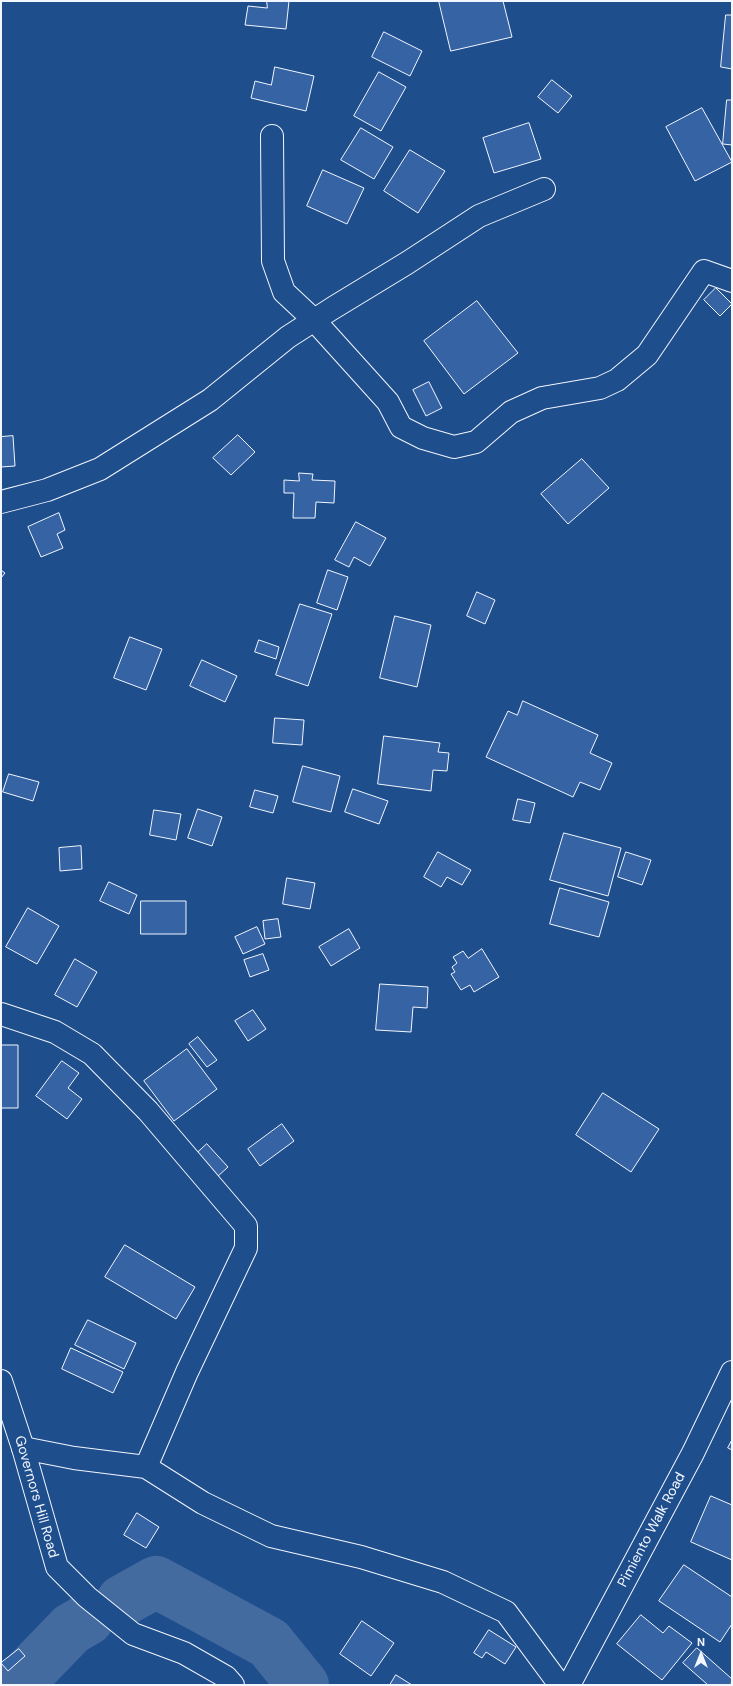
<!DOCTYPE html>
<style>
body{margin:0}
#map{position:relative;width:733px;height:1686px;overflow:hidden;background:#1f4e8c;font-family:"DM Sans",sans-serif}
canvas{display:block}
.frame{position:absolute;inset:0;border:2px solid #f2f6ff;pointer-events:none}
.north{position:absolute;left:681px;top:1634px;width:40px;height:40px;-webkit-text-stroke:3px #1f4e8c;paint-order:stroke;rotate:0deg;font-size:11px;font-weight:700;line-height:16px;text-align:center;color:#f2f6ff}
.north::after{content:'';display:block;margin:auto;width:14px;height:18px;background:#f2f6ff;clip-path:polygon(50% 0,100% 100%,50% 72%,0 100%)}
</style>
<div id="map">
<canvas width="733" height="1686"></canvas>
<div class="frame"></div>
<div class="north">N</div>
</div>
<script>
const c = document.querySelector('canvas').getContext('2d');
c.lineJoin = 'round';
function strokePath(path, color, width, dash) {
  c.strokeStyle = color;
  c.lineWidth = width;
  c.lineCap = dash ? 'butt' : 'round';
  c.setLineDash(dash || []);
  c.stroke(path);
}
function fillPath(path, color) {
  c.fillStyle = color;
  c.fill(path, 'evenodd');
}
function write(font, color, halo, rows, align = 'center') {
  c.font = font + ' "DM Sans",sans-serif';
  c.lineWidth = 3;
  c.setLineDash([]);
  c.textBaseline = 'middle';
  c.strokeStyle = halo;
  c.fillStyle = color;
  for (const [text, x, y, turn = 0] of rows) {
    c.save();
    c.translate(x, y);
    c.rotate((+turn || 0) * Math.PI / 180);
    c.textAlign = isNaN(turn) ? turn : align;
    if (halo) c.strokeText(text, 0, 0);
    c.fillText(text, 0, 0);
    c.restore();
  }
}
strokePath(new Path2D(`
 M122,1601L156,1582L269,1643L303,1685
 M17,1685L71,1629L88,1619`), '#446ba0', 52);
const building = new Path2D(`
 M267,1H289L286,29L245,25L248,6L267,8Z
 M439,1H503L512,37L451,51Z
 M726,15H732V69L721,67Z
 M384,32L422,51L410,76L372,57Z
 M275,67L314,76L306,111L251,98L255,81L271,85Z
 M379,72L406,87L381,131L354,116Z
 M552,80L572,96L558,113L538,97Z
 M727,100H732V145L723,144Z
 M702,108L732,162L695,181L666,127Z
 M529,123L541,159L494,173L483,138Z
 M361,128L393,147L374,179L341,160Z
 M410,150L445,171L418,213L384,191Z
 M323,170L364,188L347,224L307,206Z
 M716,288L732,304L720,316L704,300Z
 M477,301L518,353L464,394L424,341Z
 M429,382L442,408L426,416L413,390Z
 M238,435L255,452L231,475L213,458Z
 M13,436L15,466L1,467V437Z
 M582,459L609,488L568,524L541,494Z
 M299,473L313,474L312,480L335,481L334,503L316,502L315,518H293L294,493H284V480L299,481Z
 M59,513L65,530L57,534L63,548L41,557L28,527Z
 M356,522L386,538L370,566L354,557L349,567L335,560Z
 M1,570L5,573L1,578Z
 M328,570L348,577L337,610L317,603Z
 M477,592L495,600L485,624L467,616Z
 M300,604L332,614L308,686L276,675Z
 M395,616L431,625L417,687L380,678Z
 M130,637L162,649L146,690L114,678Z
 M259,640L279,647L276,659L255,652Z
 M202,660L237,676L225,702L190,686Z
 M523,701L598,735L590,753L612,763L600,790L580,782L573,797L486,757L508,711L517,715Z
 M275,718L304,720L302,745L273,743Z
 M384,736L440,743L438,752L449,753L447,771L433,770L431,791L378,784Z
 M303,766L340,776L331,812L293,802Z
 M9,774L39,782L33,801L3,792Z
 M353,789L388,801L379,824L345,812Z
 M255,790L278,796L273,813L250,807Z
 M518,799L535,803L530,823L513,820Z
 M198,809L222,817L212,846L188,838Z
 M154,810L181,814L176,840L150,835Z
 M564,833L621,848L608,896L550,880Z
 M81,846L82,869L60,871L59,848Z
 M438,852L471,870L462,885L447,877L441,887L424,877Z
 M626,852L651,860L642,885L618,877Z
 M287,878L315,883L310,909L283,904Z
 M109,882L137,895L129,914L100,901Z
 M560,888L609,902L599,937L550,924Z
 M141,901H186V934H141Z
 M28,908L59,926L37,964L6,947Z
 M278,919L281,937L265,939L263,921Z
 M257,927L265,944L243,954L235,937Z
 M349,929L360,948L331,966L319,947Z
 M482,949L499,977L474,992L470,985L461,990L451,974L455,972L452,967L457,963L453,957L463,951L468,958Z
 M263,954L269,970L250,977L244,960Z
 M75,959L97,972L77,1007L55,995Z
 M380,984L428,987L427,1008L413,1007L411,1032L376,1030Z
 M253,1010L266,1029L248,1041L235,1021Z
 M198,1037L217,1060L207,1067L189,1044Z
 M1,1045H18V1108H1Z
 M187,1049L217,1089L174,1121L144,1081Z
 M62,1061L79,1073L68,1088L82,1099L67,1119L36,1096Z
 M603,1093L659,1129L631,1172L576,1135Z
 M282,1124L294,1141L260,1166L248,1149Z
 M207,1144L228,1167L217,1177L195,1155Z
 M125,1245L195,1287L176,1319L105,1277Z
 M88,1320L136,1343L124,1369L75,1345Z
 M71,1348L123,1372L113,1393L62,1369Z
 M732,1440V1450L728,1448Z
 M711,1496L732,1505V1560L691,1542Z
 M137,1513L159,1527L146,1548L124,1535Z
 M684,1565L732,1597V1624L720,1642L659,1601Z
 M641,1615L663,1633L669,1626L692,1643L662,1680L617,1644Z
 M362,1621L394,1643L371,1676L340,1654Z
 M489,1630L516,1647L505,1664L486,1652L482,1658L474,1653Z
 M697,1648L732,1679L731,1685H708L683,1663Z
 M19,1649L25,1656L8,1671L1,1663Z
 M396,1675L412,1685H390Z`);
fillPath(building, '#3563a3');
strokePath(building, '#f2f6ff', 1);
const minor = new Path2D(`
 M272,136L273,261L284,292L314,320L388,402L401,427L423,438L454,447L476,442L511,412L542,398L600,388L617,380L647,355L704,271L732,281
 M1,502L47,490L100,469L210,400L288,337L333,308L407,263L479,216L544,189
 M1,1014L55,1032L92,1054L148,1111L246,1226V1248L187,1372L146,1467
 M23,1448L74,1458L146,1467L203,1503L271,1536L361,1557L443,1582L506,1612L560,1685
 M569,1685L693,1453L732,1372`);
const tertiary = new Path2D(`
 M1,1381L23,1448L57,1567L87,1597L133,1634L184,1653L226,1677L233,1685`);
strokePath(minor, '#f2f6ff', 24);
strokePath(tertiary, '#f2f6ff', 24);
strokePath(minor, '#1f4e8c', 22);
strokePath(tertiary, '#1f4e8c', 22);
write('14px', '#f2f6ff', '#1f4e8c', [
 ["Governors Hill Road",36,1497,74],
 ["Pimiento Walk Road",652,1530,-62]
]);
</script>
